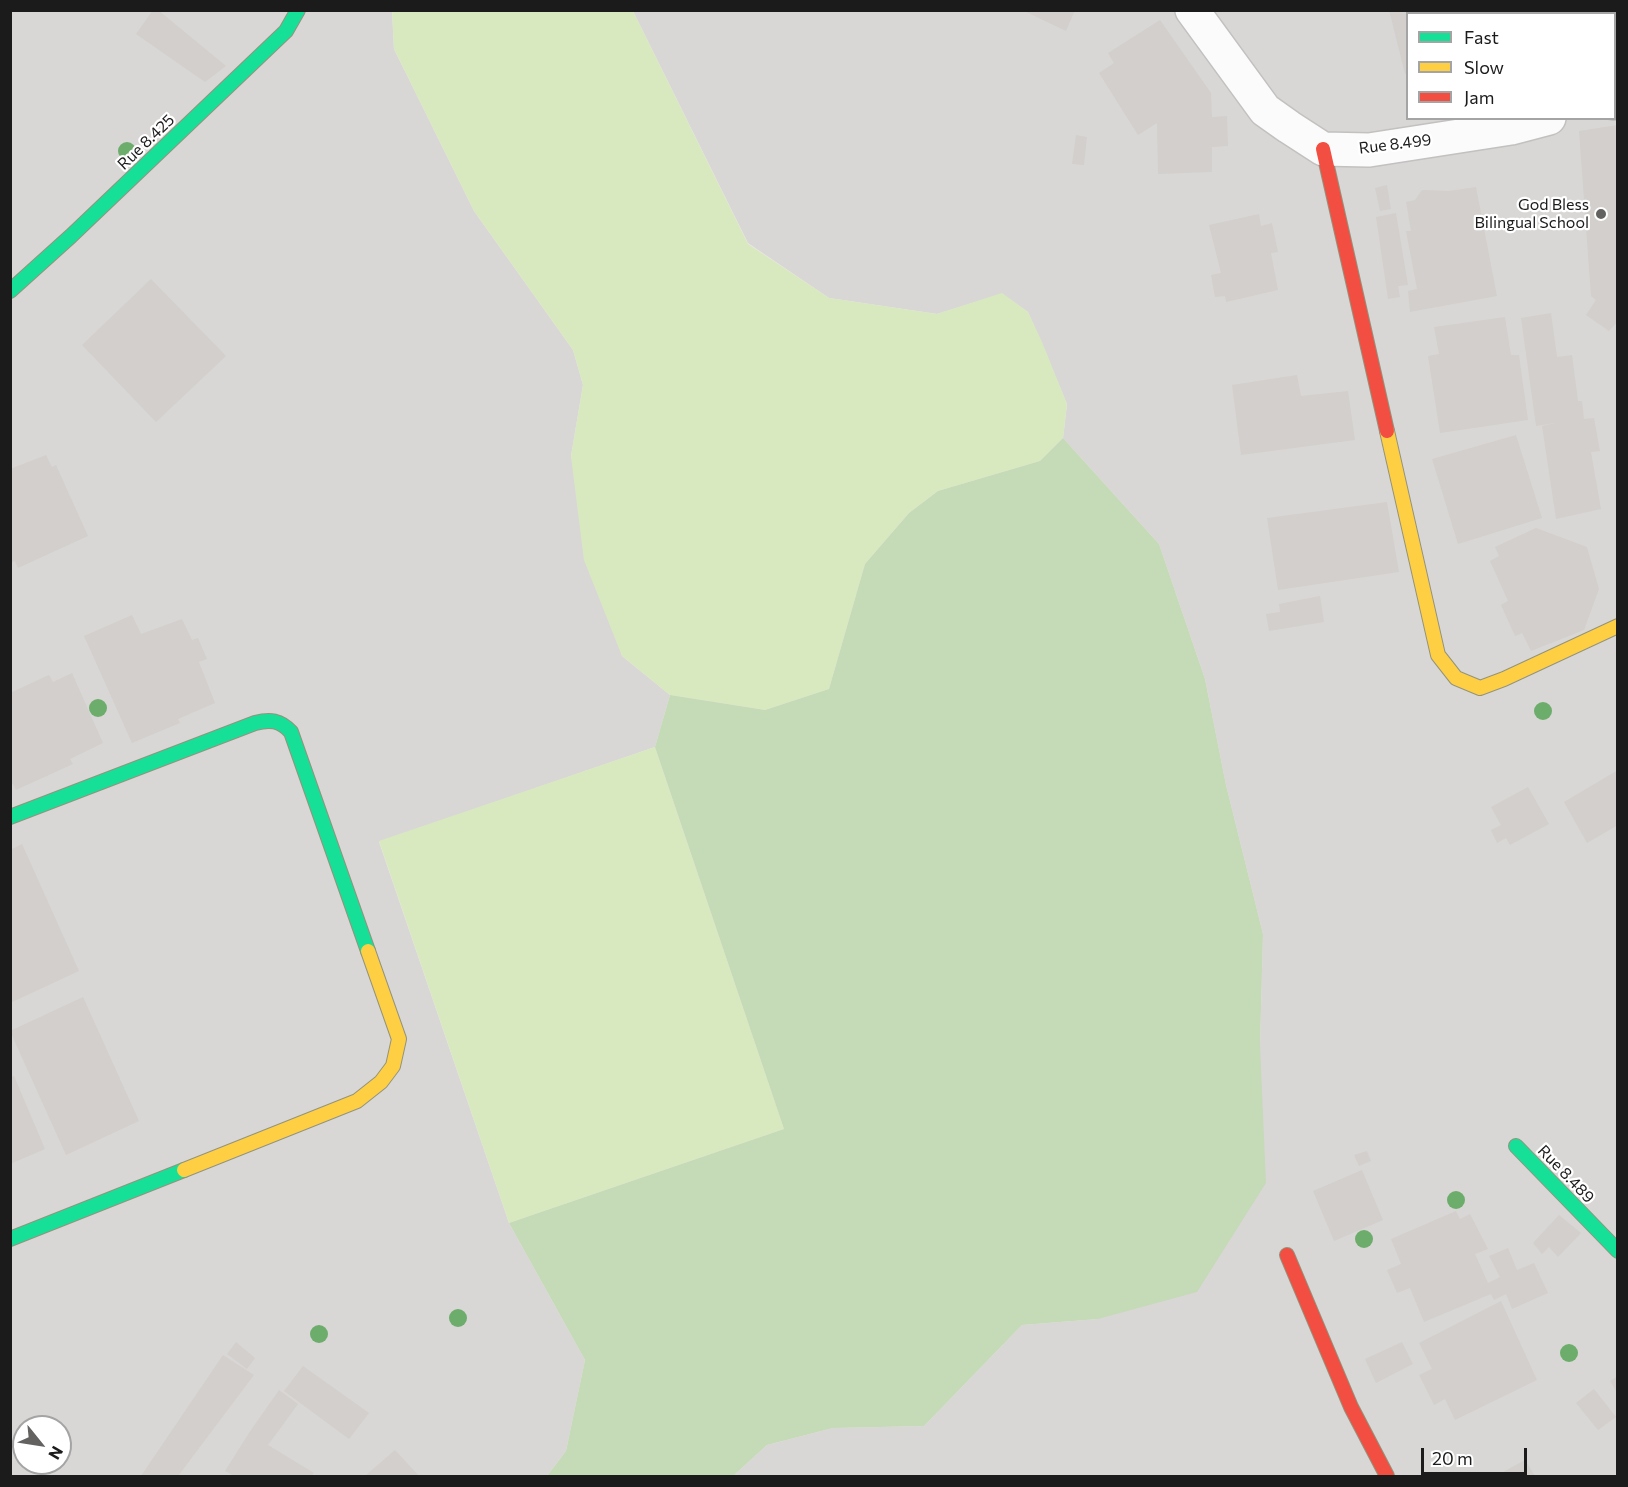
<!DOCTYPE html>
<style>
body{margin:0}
#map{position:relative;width:1628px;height:1487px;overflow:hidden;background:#eae7e4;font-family:Commissioner,sans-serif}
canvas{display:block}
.frame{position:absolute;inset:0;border:12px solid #1b1b1b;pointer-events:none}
.legend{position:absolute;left:1406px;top:12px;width:210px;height:108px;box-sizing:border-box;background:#fff;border:2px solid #a4a4a4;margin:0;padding:8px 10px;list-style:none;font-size:18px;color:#1b1b1b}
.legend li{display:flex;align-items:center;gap:12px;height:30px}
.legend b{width:30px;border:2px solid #a4a4a4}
.north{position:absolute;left:12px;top:1415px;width:60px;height:60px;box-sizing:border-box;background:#fff;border:2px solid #a4a4a4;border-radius:50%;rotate:120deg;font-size:16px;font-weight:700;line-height:24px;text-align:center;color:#1b1b1b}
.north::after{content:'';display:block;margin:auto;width:21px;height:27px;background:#636261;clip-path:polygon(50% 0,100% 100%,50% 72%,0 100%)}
.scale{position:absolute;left:1421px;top:1448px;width:106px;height:27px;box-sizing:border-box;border:3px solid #1b1b1b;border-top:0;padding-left:8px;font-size:18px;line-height:21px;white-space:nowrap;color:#1b1b1b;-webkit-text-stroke:4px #fff;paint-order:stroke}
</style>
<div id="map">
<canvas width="1628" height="1487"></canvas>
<div class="frame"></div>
<ul class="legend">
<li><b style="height:8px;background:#16e098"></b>Fast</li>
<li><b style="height:8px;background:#ffcf43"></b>Slow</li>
<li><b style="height:8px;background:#f24e42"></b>Jam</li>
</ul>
<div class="north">N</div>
<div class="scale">20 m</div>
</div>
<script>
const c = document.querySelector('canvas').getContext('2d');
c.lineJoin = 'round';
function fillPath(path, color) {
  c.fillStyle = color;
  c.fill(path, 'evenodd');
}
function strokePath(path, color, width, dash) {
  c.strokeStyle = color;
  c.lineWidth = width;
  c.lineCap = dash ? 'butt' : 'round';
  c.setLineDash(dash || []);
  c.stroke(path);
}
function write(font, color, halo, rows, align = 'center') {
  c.font = font + ' Commissioner,sans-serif';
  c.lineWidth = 4.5;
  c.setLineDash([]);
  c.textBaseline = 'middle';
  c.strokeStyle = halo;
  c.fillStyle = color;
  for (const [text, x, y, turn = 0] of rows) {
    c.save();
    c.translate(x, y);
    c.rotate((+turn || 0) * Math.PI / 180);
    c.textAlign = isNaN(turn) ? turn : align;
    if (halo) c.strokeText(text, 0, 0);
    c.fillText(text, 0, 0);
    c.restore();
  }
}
fillPath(new Path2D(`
 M10,11H392L394,49L474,211L573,350L583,385L571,456L622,656L670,695L655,747L379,842L509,1223L585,1360L566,1451L547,1476H11ZM24,1427H60V1463H24Z
 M633,11H1617V1476H733L767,1445L833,1428L924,1426L1022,1325L1098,1319L1260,1045L1263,934L1226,785L1205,679L1159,544L1063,438L1067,404L1028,312L1002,294L937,314L829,298L748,243ZM1408,14H1614V118H1408Z`), '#d9d7d5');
fillPath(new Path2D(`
 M392,10L633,11L748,244L829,298L937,314L1002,293L1028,312L1042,342L1067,404L1063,438L1040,461L938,491L909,513L865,564L829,689L765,710L670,695L622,656L584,560L571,456L583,385L573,350L474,211L394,49Z
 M655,747L784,1129L509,1223L379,841Z`), '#d8e9c0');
fillPath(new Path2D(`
 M1063,438L1159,544L1205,679L1226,785L1263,934L1260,1045L1266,1183L1197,1292L1098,1319L1022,1325L924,1426L833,1428L767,1445L733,1476H547L566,1451L585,1360L509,1223L784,1129L655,747L670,695L765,710L829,689L865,564L909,513L938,491L1040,461Z`), '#c5dab7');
fillPath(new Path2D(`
 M153,10H158L226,66L205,82L136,34Z
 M1022,10H1075L1066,31Z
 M1389,10H1524L1525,14H1408V74H1405Z
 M1574,10H1618V56L1614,57V14H1575Z
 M1160,20L1211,93L1212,117L1227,116L1228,146L1212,147V172L1158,174L1157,123L1138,135L1099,73L1114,63L1108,53Z
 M1618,125V321L1609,331L1586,315L1596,300L1591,296L1579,131Z
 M1076,135L1087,137L1084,165L1072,164Z
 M1387,185L1391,209L1380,211L1375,188Z
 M1476,187L1497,296L1410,312L1408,291L1417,289L1406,231H1411L1406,202L1415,200L1422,190L1449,191Z
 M1396,213L1408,285L1398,286L1400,297L1388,299L1376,217Z
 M1259,214L1261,226L1272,223L1278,252L1271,253L1278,290L1226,302L1225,296L1215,297L1211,275L1221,273L1209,225Z
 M151,279L226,356L156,422L82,345Z
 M1551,313L1557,357L1572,355L1578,401H1582L1584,419L1594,418L1600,451L1591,452L1601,509L1556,519L1542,426L1555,423L1536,426L1521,318Z
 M1505,317L1511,355H1519L1528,420L1440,433L1428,356L1439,354L1434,327Z
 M1297,375L1301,396L1348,391L1355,440L1241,455L1232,385Z
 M1516,435L1542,518L1458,544L1432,459Z
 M46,455L52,467L56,465L88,536L18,568L15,561L10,563V469Z
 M1387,502L1399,572L1278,590L1267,518Z
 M1536,528L1587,547L1599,589L1584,630L1531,651L1522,633L1515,636L1501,605L1508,601L1490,561L1499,556L1495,547Z
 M1320,596L1324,622L1269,631L1266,614L1280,612L1279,604Z
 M132,615L141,634L182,619L192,640L198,638L207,659L199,662L215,703L178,719L180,723L132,743L84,636Z
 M72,673L103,743L70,759L73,764L16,790L13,784L10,785V693L49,675L53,682Z
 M1618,770V825L1587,843L1564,802Z
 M1528,787L1549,824L1510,845L1506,838L1497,843L1491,830L1501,825L1491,807Z
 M22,844L79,971L10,1003V850Z
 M83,997L139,1121L66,1155L10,1031Z
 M14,1076L45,1149L10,1164V1077Z
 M1367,1151L1371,1161L1359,1166L1354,1155Z
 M1362,1170L1383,1220L1334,1241L1313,1191Z
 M1456,1211L1460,1219L1470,1214L1488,1249L1475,1254L1488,1283L1500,1277L1489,1256L1508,1248L1517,1270L1534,1263L1548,1293L1512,1309L1506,1294L1494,1300L1491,1294L1424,1322L1410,1288L1397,1293L1387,1270L1401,1264L1391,1239Z
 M1559,1215L1581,1233L1558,1257L1549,1247L1542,1254L1533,1243Z
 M1501,1301L1537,1380L1455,1420L1445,1399L1434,1405L1419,1375L1432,1369L1419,1343Z
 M236,1342L255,1358L247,1369L227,1354Z
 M1402,1342L1413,1364L1376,1383L1365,1359Z
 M223,1355L254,1375L178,1476H141Z
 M303,1366L369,1413L349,1439L284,1391Z
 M1618,1376V1394L1610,1381Z
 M1594,1389L1616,1417L1598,1430L1576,1403Z
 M279,1390L298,1404L268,1445L314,1473L311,1476H234L225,1471L249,1433Z
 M395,1450L419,1476H365Z
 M1525,1460L1535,1476H1496Z`), '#d2cfcc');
const street = new Path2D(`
 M1192,10L1265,110L1289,127L1323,149L1369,150L1511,128L1549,118
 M1614,103L1618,102`);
const fast = new Path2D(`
 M10,291L71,236L286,31L298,10
 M10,817L255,723C270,719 280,720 291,732L368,951
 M1516,1146L1618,1251
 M10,1239L184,1170`);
const slow = new Path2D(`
 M1387,431L1438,655L1456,678L1480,688L1504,679L1618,626
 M184,1170L357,1101L381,1082L393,1066L399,1039L368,951`);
const jam = new Path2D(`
 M1323,149L1387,431
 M1287,1255L1351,1407L1387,1476`);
strokePath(street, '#c2c1c0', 36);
strokePath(fast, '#93937c', 16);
strokePath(slow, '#93937c', 16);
strokePath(jam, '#93937c', 16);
strokePath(street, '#fcfbfb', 33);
strokePath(fast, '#16e098', 14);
strokePath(slow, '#ffcf43', 14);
strokePath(jam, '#f24e42', 14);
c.fillStyle = '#6dad6c';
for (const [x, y] of [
 [127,151],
 [98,708],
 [1543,711],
 [1456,1200],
 [1364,1239],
 [458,1318],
 [319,1334],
 [1569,1353]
]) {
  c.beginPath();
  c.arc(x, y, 9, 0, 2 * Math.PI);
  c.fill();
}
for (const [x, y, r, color] of [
 [1601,214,6,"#636261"]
]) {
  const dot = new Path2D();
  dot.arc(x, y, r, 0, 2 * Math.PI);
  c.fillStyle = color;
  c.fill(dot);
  strokePath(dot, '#fff', 2);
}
write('16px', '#1b1b1b', '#fff', [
 ["Rue 8.425",146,142,-44],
 ["Rue 8.499",1395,144,-7],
 ["Rue 8.489",1566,1174,46]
]);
write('16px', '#1b1b1b', '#fff', [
 ["God Bless",1589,205],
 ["Bilingual School",1589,223]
], 'right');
</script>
